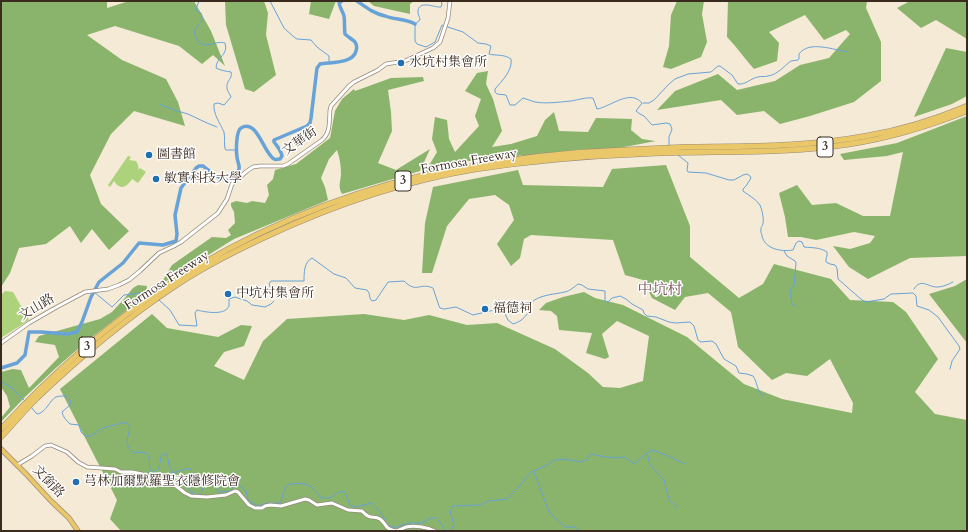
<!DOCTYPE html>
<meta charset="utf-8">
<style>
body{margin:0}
#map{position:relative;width:968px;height:532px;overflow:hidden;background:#f4ead5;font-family:Cardo,serif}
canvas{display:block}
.frame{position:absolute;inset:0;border:2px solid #3b2a1e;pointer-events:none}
</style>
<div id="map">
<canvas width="968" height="532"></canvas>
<div class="frame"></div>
</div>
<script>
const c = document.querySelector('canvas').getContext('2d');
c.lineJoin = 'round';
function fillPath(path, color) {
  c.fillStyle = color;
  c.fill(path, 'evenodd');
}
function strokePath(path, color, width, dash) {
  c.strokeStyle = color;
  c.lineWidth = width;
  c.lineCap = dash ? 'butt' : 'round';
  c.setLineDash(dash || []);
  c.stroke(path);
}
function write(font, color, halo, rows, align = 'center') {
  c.font = font + ' Cardo,"Noto Serif TC",serif';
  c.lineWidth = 3;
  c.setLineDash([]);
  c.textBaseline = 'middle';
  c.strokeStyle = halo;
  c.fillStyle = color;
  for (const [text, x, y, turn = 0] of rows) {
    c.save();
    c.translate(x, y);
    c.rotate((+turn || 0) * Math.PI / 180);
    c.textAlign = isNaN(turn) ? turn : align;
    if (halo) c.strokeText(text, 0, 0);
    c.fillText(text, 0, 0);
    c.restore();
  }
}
fillPath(new Path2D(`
 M128,156L131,157L129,160L136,161C138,165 139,166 138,170L140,168L146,172L138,183L132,179C127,187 120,191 114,181L110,187L108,185Z
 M5,291L13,292L29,320L1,338V295Z`), '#add27c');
fillPath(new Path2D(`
 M1,1H107V8L129,1H194L211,31L225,66L213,55L202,64L179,46L115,26L87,35L122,60L166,79L178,102L185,126L134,111L111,134L90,175L101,204L129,231L109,250L92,229L81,243L70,226L46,244L19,248L10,273L1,287Z
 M225,1H264L268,13L266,35L276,75L254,92L245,89L226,25Z
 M311,1H336L329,19L309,14Z
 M368,1H414L410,4V14L374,6Z
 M677,1H704L702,14L707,42L701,57L671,69L663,67L669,46L671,15Z
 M728,1H867L866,8L881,42V81L854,102L810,116L780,124L764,111L737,115L721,100L657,110L675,91L718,74L737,90L775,81L800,65L829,58L850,34L846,30L824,40L805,15L769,32L779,43L777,61L754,69C744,58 737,47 727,37Z
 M910,1H967V39L936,20L921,28L897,8Z
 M946,48L967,52V96L952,104L914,117Z
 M488,71L486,84L493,99L502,131L492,147L511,144L537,136L545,120L554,112L559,131L588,132L596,118L632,119L631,130L642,139L655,141H656L619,148L513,156L452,163L425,172L437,152L432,139L435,117L447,120L449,139L455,152L479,126L475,116L481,99L465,91L477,73Z
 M423,77L424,81L388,90L391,112L392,131L378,163L396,170L430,149L420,171L342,194C338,186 340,184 341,175C341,167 340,158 337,150L329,159L321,178L325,187L328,200L234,239L160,285L172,265L212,237L226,238L231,235L228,230L235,223L234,212L231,206V203L236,201L247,203L252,201L265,203L269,195L267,185L273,179L275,170L296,164L330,138L335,111L342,99L354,89L355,91L391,78Z
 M967,116V256L910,258L868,279L849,267L833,246L850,249L870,243L875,236L854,232L816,240L801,237H788L785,217L779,193L797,185L812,205L836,203L863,216H890L903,152L887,156L844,160L840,154L897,143Z
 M666,165L690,226V257L739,298L763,284L774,264L831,279L850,300L893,302L906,312L938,359L915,392L935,414L967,420V531H121L110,519L117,500L60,389L152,314L167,328L218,337L241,325L252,326L244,346L224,352L214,366L244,380L263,341L287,319L364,314L404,320L429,315L467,325L497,323L555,349L588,373L603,387L620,388L643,381L649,336L617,321L602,334L609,357L605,359L586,353L592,333L559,330L557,316L551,311L539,310L546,303L563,297L584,292L595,298L623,305L687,337L744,384L782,399L852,413L853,403L830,359L807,376L786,373L772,380L738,347L731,312L708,293L685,297L675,310L652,298L643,280L625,275L613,240L531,235L524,239L520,258L511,266L497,244L514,220L509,205L495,195L469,199L447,226L432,273H422L425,223L433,187L518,170L523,185L603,187L612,169Z
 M967,279V343L929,294L955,286Z
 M138,285L147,286L146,295L86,342L57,367L25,397L1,422V418L10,407L7,396L1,387V372L13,369L21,370L29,388L59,357L55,345L35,342L39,336L100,319L112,312L124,299L133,288Z`), '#8ab46c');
strokePath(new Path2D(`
 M199,1L196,9V10L201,13C207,26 187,25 198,41C205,50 216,40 225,43C229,55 216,57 216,68C222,71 226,71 231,72C233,79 226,80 227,88C227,91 230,94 231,97L224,105L218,103L214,104C213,114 220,123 224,132C225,137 224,144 225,149L226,150H237
 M270,1L284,28L294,37L297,39L311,40L317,47L329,56V63
 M441,1L442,4L441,7C435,8 421,0 418,10C417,13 420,17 420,20L415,24V41L417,44L426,47L435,42L442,25L463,32L478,43L486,44L491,46L489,54C497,56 504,54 511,59C513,70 502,81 495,89V92L497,94L506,95L510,105H515L523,98C527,99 531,101 535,102C546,104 560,102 571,101C578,100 586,97 593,98L597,109C609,107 625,93 637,99C639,100 641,102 642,103L636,111L640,114L644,116L652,125L666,123L670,124L672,129L669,137V146
 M643,103H649L654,100L669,84L675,79L688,74L711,72L718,66H720L732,75L738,84C746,85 751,78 758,77C761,76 765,77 768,76C777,75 784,66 791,61L798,60L799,59V54C809,40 834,50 848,52
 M159,104L174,110L188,114L207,123L217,127
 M678,155L688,163L687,170L688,172L706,173L729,180H734L743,175L747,174L750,176L751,178L746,186L743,189V191C748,195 756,199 760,205C762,210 764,218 763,224C762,226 761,227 761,229C760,232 762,234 762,236C765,249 781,252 793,250L796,243L799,241L802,242L804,247C813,248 819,247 827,252C828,256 825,259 826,262L830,264L835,265L837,268L838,279L862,300L866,302L884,299L891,294L913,293L916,296L917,306L929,310L938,317L959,346L960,349L952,361L950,369
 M784,251L787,256L795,261L796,263L794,286L791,289L790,293L792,304L795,306
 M914,289C921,277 929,288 938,287C943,287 949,284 953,282
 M94,292L112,307L124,295L149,292L152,294
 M274,297L269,284L271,281H304C304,273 304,262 312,258L334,274L346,278L355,288L367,290L369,293L370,298L372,301L376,300L388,282L404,281C417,294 419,282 433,288L439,306L440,308L444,309L456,307L473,315L494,310L504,312L508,320L513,324C520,322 525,318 529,311C530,308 530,304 532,302C539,295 556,294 565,292C570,291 574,287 578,284L582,285L588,289L605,291V301L608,302L612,298L620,296L626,299L632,304L643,310L644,313L647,316L656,317L669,322L676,323L690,322L694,326L698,340L701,342L712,341L716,344L724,359L736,366L739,373L747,374L753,376C758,383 756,390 763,396
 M159,300L170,310L179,325L197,326L195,313L197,310C205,312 225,316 229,306C229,304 229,301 229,299L235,297L247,301L252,305L265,307L271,304L274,301
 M1,382L11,387L25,401
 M31,407L36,413L38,414C47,411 49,401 56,397C59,396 63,396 66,396L70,400L71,402L70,405L62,412C63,417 66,420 70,424L79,425L81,432L85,436H91L103,428L122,423H127L130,426C129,440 122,443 134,453L142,452L146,453L149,457L150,470L152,472H155L159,468L161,457L163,454H167L169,465L173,473L185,469H191L193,477L188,487L190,491L197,495L201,494C203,487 203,483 210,481L219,492L231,491L234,483H236L246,491L248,500L256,505L260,506L266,503H278L281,502L284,490L289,484C306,483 311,483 321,498C324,498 326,498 329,498C335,496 337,490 345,492L350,505L355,507L372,503L381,513L387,524L392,527H397L408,523H422L430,518H436L441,523L445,531
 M647,453L653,450L666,455L685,464
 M534,472L549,512L565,527H575L580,531
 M447,531L451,530L454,525L450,511L453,506L480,505L488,501L507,499L519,487L529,474L533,471L548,465L554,460L565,459L581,462L587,459L591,454L600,456L616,458L625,457L634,464L647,453L650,465L664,480L668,496L670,501L677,508`), '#67a3d8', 1);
strokePath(new Path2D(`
 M357,1C367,8 373,13 385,16C395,20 405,18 415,24
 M1,368L17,363L25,355L29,332H41L67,334L77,332L82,322L91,297L99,282L123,263L139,243L163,245L176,241L177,234L175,215L181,188L196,168L199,166H203C207,169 224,183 229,180C231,179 232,177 233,176C235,174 238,172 239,169C240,165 237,161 237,157C236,151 236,131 241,128C257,118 264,154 274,159C276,160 277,159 280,159L282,156C281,150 278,147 274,142V140L307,126L310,123L311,118L317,68L320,64C330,62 353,64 356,51C357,48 357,45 355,42C352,39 348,37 345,34C344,28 345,22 344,16C343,12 340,8 339,3L342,1`), '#67a3d8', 3.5);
const minor = new Path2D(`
 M1,343L29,323L55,308L85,292L108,289L119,285L129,280L140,271L159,253L174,246L181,242L218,213L227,199L232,184L247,171L253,167L260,166H283L288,164L322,140C331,132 329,121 330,110L331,106L349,86L354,82L378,70L386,64L405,61L433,48L440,42L448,18L450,1
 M17,465L32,456L45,446L51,445L67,452L78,462L87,467L115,469L121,472H132L142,474L167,484L176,486L185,493L191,496L207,497L226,495L235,491L238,492L249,505L255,508H262L265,506L270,505L281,506L305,499L309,500L317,505L332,503L348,510L362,511C371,521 373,515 380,519C387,524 384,529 396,531
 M396,531C400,530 403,528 406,527C414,525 427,527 435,531`);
const major = new Path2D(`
 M1,449L26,474L51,501L69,518L78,531`);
const highway = new Path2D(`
 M1,429C51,375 107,325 168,285C245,234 335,196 425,175C433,173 442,172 451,170C507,159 566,152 624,150C645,149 666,148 687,147C747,146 807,147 866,136C901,130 934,120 967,106
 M1,437C13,424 25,410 37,398C79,358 124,320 172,288C201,268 233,252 265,237C331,206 403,181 476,169C530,161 584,156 639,154C709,150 780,155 850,144C890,138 929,126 967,111`);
strokePath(minor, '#988a7a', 4.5);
strokePath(major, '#988a7a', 5.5);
strokePath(highway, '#988a7a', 6);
strokePath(minor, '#fff', 3);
strokePath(major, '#eac769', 4);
strokePath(highway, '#eac769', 5);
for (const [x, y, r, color] of [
 [401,63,4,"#1f6fb2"],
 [149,155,4,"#1f6fb2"],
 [156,179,4,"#1f6fb2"],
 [228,294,4,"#1f6fb2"],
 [485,309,4,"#1f6fb2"],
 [76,482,4,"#1f6fb2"]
]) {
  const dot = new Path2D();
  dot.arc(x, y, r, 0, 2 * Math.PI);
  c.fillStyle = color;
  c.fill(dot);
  strokePath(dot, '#fff', 1.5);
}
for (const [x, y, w] of [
 [825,147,16],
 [403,181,16],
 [87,347,16]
]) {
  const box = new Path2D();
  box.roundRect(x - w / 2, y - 10, w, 20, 3);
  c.fillStyle = '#fff';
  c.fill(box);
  strokePath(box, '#3b2a1e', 1);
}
write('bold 12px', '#3b2a1e', null, [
 ["3",825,147],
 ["3",403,181],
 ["3",87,347]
]);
write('13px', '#3b2a1e', '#fff', [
 ["水坑村集會所",409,63],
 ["圖書館",157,155],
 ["敏實科技大學",164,179],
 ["中坑村集會所",236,294],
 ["福德祠",493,309],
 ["芎林加爾默羅聖衣隱修院會",84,482]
], 'left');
write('13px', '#3b2a1e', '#fff', [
 ["文華街",300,142,-35],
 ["Formosa Freeway",469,162,-10],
 ["Formosa Freeway",167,281,-33],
 ["文山路",37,308,-31],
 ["文銜路",48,482,46]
]);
write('15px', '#7b545b', '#fff', [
 ["中坑村",660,291]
]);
</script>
